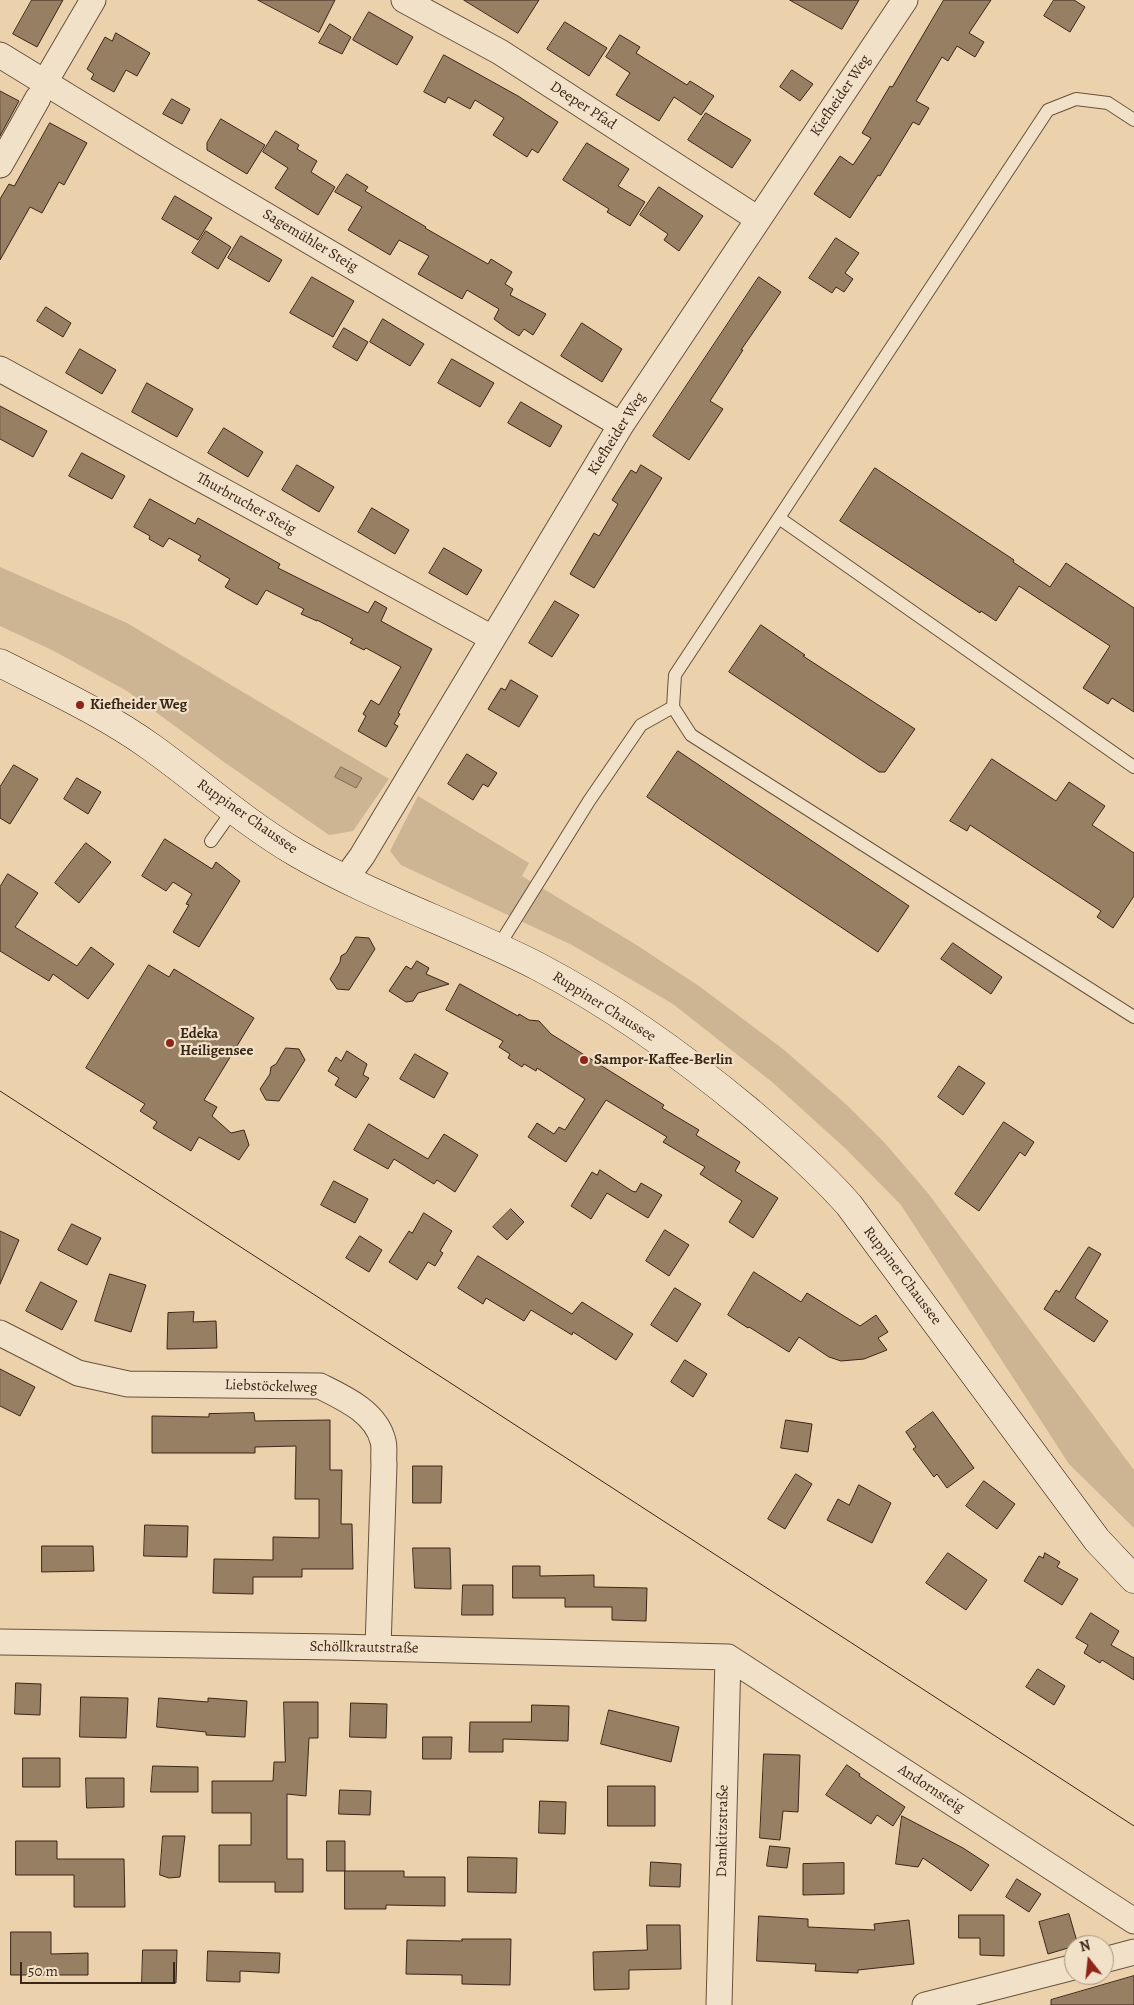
<!DOCTYPE html>
<meta charset="utf-8">
<style>
body{margin:0}
#map{position:relative;width:1134px;height:2005px;overflow:hidden;background:#ebd1ac;font-family:Alegreya,serif}
canvas{display:block}
.north{position:absolute;left:1064px;top:1935px;width:50px;height:50px;box-sizing:border-box;background:#f2e1c9;border:1px solid #a99782;border-radius:50%;rotate:344deg;font-size:14px;font-weight:700;line-height:20px;text-align:center;color:#3b2717}
.north::after{content:'';display:block;margin:auto;width:18px;height:22px;background:#8f2418;clip-path:polygon(50% 0,100% 100%,50% 72%,0 100%)}
.scale{position:absolute;left:20px;top:1962px;width:155px;height:22px;box-sizing:border-box;border:2px solid #3b2717;border-top:0;padding-left:6px;font-size:15px;line-height:18px;white-space:nowrap;color:#3b2717;-webkit-text-stroke:4px #f2e1c9;paint-order:stroke}
</style>
<div id="map">
<canvas width="1134" height="2005"></canvas>
<div class="north">N</div>
<div class="scale">50 m</div>
</div>
<script>
const c = document.querySelector('canvas').getContext('2d');
c.lineJoin = 'round';
function fillPath(path, color) {
  c.fillStyle = color;
  c.fill(path, 'evenodd');
}
function strokePath(path, color, width, dash) {
  c.strokeStyle = color;
  c.lineWidth = width;
  c.lineCap = dash ? 'butt' : 'round';
  c.setLineDash(dash || []);
  c.stroke(path);
}
function write(font, color, halo, rows, align = 'center') {
  c.font = font + ' Alegreya,serif';
  c.lineWidth = 4.5;
  c.setLineDash([]);
  c.textBaseline = 'middle';
  c.strokeStyle = halo;
  c.fillStyle = color;
  for (const [text, x, y, turn = 0] of rows) {
    c.save();
    c.translate(x, y);
    c.rotate((+turn || 0) * Math.PI / 180);
    c.textAlign = isNaN(turn) ? turn : align;
    if (halo) c.strokeText(text, 0, 0);
    c.fillText(text, 0, 0);
    c.restore();
  }
}
fillPath(new Path2D(`
 M0,567L127,623L389,779L353,831L329,835L224,762L127,691L52,650L0,626Z
 M418,796L529,863L522,876L635,944L699,986L783,1049L848,1106L883,1141L927,1192L1134,1470V1528L1069,1464L901,1205L847,1150L772,1082L673,1004L572,945L401,865L390,851Z`), '#cdb493');
const water = new Path2D(`
 M341,767L362,778L356,788L335,777Z`);
fillPath(water, '#af9779');
strokePath(water, '#816a52', 1);
const building = new Path2D(`
 M32,0H63L37,47L13,34Z
 M258,0H335L319,32Z
 M464,0H539L518,33Z
 M790,0H859L842,29Z
 M944,0H991L969,33L984,42L975,57L957,46L948,61L942,57L916,101L929,108L919,125L913,122L880,176L878,175L850,218L814,194L840,156L853,165L871,138L862,133L890,86L892,87Z
 M1054,0H1074L1085,7L1070,32L1044,16Z
 M369,12L413,37L397,65L353,40Z
 M565,22L607,48L589,76L547,49Z
 M330,24L351,37L342,54L319,43Z
 M116,33L150,53L137,76L126,70L114,92L91,79L94,74L87,69L105,37L112,41Z
 M620,35L640,47L636,53L687,85L690,81L714,96L701,115L674,97L659,121L616,95L630,73L606,57Z
 M444,55L518,96L558,122L538,153L532,149L527,157L493,135L504,118L475,100L470,109L448,97L445,103L424,92Z
 M792,70L813,84L800,101L780,87Z
 M0,91L19,101L0,136Z
 M172,99L190,109L182,124L163,114Z
 M706,113L751,140L732,168L688,140Z
 M221,119L265,145L247,174L207,150V143Z
 M50,123L87,143L64,185L59,182L42,213L30,207L0,260V199L9,184L14,186Z
 M276,131L299,145L297,149L317,161L311,172L335,187L318,215L275,188L288,168L263,152Z
 M587,143L629,169L618,186L645,202L630,226L607,212L609,209L563,180Z
 M347,174L368,187L365,191L426,227L425,228L488,264L491,259L512,272L505,284L513,289L510,295L546,314L533,335L524,329L519,336L506,328L494,319L499,309L467,290L462,299L418,274L429,256L399,240L390,255L348,230L362,207L335,192Z
 M659,187L703,216L679,251L664,240L668,234L640,215Z
 M175,196L212,218L198,240L162,219Z
 M206,231L231,247L218,269L192,253Z
 M241,236L282,260L269,282L228,258Z
 M836,238L859,253L845,273L853,279L844,292L836,287L832,293L809,278Z
 M312,277L354,301L333,337L290,313Z
 M759,277L781,292L741,350H743L710,401L723,409L689,460L653,436Z
 M46,307L71,323L63,337L37,321Z
 M383,319L424,344L410,366L370,342Z
 M582,323L622,349L602,382L561,356Z
 M344,328L368,342L357,361L333,347Z
 M80,349L116,370L102,394L66,373Z
 M452,359L494,383L480,407L438,383Z
 M147,383L193,409L177,437L132,412Z
 M521,402L562,426L550,447L508,423Z
 M0,406L47,431L33,457L0,439Z
 M224,428L263,452L248,477L208,453Z
 M82,453L125,476L112,499L69,476Z
 M297,465L334,487L319,512L282,490Z
 M641,465L662,478L594,588L570,574L594,533L599,536L618,504L612,500L631,470L636,473Z
 M875,468L1014,560L1013,562L1050,587L1066,563L1134,608V712L1112,698L1108,704L1083,688L1110,646L1019,586L996,621L981,611L980,613L840,521Z
 M150,499L195,524L198,518L280,564L278,568L368,613L375,601L387,608L381,621L432,649L398,713L400,714L394,724L398,726L386,747L358,731L366,716L363,714L371,700L379,705L401,667L366,648L364,650L350,643L353,639L317,620V621L301,614L304,609L266,590L257,605L225,587L230,579L198,560L201,556L169,538L163,547L149,539L150,536L134,527Z
 M372,508L409,530L395,554L358,532Z
 M444,548L482,570L467,595L429,573Z
 M555,601L579,615L552,657L529,643Z
 M761,625L805,655L803,656L915,729L885,772H879L729,672Z
 M511,680L538,696L519,727L488,709L501,688L505,690Z
 M678,751L909,906L878,952L647,797Z
 M467,754L497,773L488,787L483,784L473,800L448,784Z
 M992,759L1056,801L1069,782L1105,806L1092,825L1134,853V896L1113,928L1097,917L1101,911L970,825L967,831L950,821Z
 M14,765L38,779L10,824L0,818V787Z
 M77,778L101,792L88,814L64,799Z
 M165,839L212,869L216,862L240,881L199,947L173,932L189,905L186,904L192,894L173,882L166,891L142,876Z
 M86,843L111,862L79,903L55,883Z
 M8,874L38,893L15,927L77,966L91,947L114,964L88,999L53,974L49,981L0,951V887Z
 M356,937L369,938L375,949L349,990L337,989L330,979L340,962L341,956L346,953Z
 M953,943L1002,977L991,994L941,959Z
 M417,961L429,968L426,974L449,984L418,993L413,1001L406,1002L389,991L406,966L411,969Z
 M149,965L169,977L174,969L254,1018L204,1100L217,1107L212,1116L231,1133L244,1130L249,1145L239,1160L199,1137L191,1151L153,1128L157,1122L140,1111L145,1104L86,1068Z
 M460,984L518,1016L519,1014L529,1020L539,1021L551,1034L664,1105L662,1108L699,1130L696,1135L740,1162L735,1171L778,1198L753,1238L729,1222L742,1201L700,1174L705,1167L663,1142L667,1137L606,1100L566,1162L528,1137L537,1123L554,1134L559,1127L565,1130L585,1099L537,1068L536,1071L524,1064L522,1067L508,1058L510,1054L499,1047L503,1041L446,1010Z
 M286,1048L299,1049L305,1060L279,1101L266,1100L260,1089L270,1074L271,1067L276,1064Z
 M347,1051L367,1064L363,1075L369,1078L356,1098L335,1085L339,1078L328,1071L336,1057L341,1061Z
 M415,1054L448,1073L434,1098L400,1079Z
 M959,1066L985,1083L963,1115L938,1097Z
 M1004,1122L1034,1142L1025,1156L1020,1152L979,1211L955,1194Z
 M369,1124L428,1159L444,1134L478,1155L455,1192L437,1180L434,1184L394,1159L388,1169L354,1150Z
 M600,1170L632,1191L636,1192L641,1183L662,1195L648,1218L607,1193L591,1219L571,1206L592,1172L597,1175Z
 M334,1181L368,1199L355,1223L321,1205Z
 M511,1209L524,1222L507,1240L493,1227Z
 M424,1213L452,1231L440,1251L443,1253L435,1266L428,1262L417,1280L389,1262L409,1231L412,1233Z
 M72,1224L101,1238L87,1265L58,1250Z
 M665,1230L689,1245L669,1276L646,1261Z
 M0,1231L19,1240L0,1284Z
 M360,1236L382,1250L369,1272L346,1258Z
 M1089,1247L1101,1254L1075,1298L1108,1321L1094,1342L1044,1309L1056,1290L1059,1292Z
 M478,1256L572,1314L582,1302L633,1334L616,1360L573,1332L572,1335L531,1310L524,1321L486,1298L483,1304L458,1288Z
 M754,1272L801,1302L807,1293L860,1326L876,1315L888,1332L878,1338L887,1350L864,1359L841,1361L829,1357L799,1337L789,1352L749,1327L748,1328L728,1315Z
 M110,1274L146,1285L131,1332L95,1321Z
 M41,1282L77,1301L62,1330L26,1311Z
 M675,1288L701,1304L677,1342L651,1325Z
 M194,1312L193,1322L216,1321L217,1348L167,1349L168,1313Z
 M685,1360L707,1374L693,1397L671,1382Z
 M0,1369L35,1387L20,1416L0,1406Z
 M933,1412L974,1468L947,1488L937,1474L934,1477L913,1449L916,1447L906,1432Z
 M254,1413L255,1421L330,1420V1470H342L341,1524H352L353,1569H302V1577H253V1594L213,1593L214,1559L273,1560V1537L319,1538V1499H295L296,1446L255,1447V1453H152V1416L209,1417V1414Z
 M786,1420L812,1424L808,1452L781,1448Z
 M413,1466H442L441,1503H413Z
 M796,1474L812,1484L785,1529L768,1519Z
 M984,1481L1015,1504L997,1529L966,1506Z
 M859,1485L891,1503L872,1543L827,1520L838,1499L849,1505Z
 M145,1525L188,1526L187,1557L144,1556Z
 M42,1546H93L94,1571L42,1572Z
 M413,1548H450L451,1589L415,1588Z
 M948,1553L987,1580L966,1610L926,1583Z
 M1045,1553L1060,1562L1057,1567L1078,1579L1062,1605L1024,1581L1039,1556L1043,1558Z
 M513,1566H540V1576L594,1575V1587L647,1588L646,1621L612,1620V1607H565V1598H513Z
 M463,1585H493V1615H462Z
 M1091,1613L1119,1631L1111,1645L1134,1658V1680L1102,1660L1100,1663L1084,1653L1088,1645L1076,1638Z
 M1038,1669L1065,1686L1054,1705L1026,1687Z
 M16,1683L41,1684L40,1715L15,1714Z
 M81,1697L128,1698L126,1738L80,1737Z
 M159,1698L208,1702V1698L247,1701L245,1737L206,1735V1732L157,1727Z
 M284,1702H318V1738H309L306,1796L287,1794V1859H303V1892H275V1882H219V1845H251V1813H212V1781H273L274,1762H285Z
 M351,1703L387,1704L386,1738L350,1737Z
 M532,1705L569,1706L568,1741L503,1739V1752H469L470,1722H531Z
 M609,1710L679,1727L671,1762L601,1744Z
 M423,1737H452L451,1759H423Z
 M764,1754L800,1755L798,1812L783,1811L780,1840L760,1838Z
 M23,1758H60V1787H23Z
 M847,1765L860,1774L859,1776L905,1807L893,1826L877,1815L871,1824L826,1795Z
 M153,1766L198,1767V1792H151Z
 M86,1778H124V1807L87,1808Z
 M608,1786H655V1826H608Z
 M340,1790L371,1791L370,1815L339,1814Z
 M540,1801L566,1802L565,1834L539,1833Z
 M902,1816L963,1848L989,1865L971,1891L923,1858L918,1867L896,1864Z
 M163,1836H185L180,1877L169,1878L160,1875Z
 M16,1841H57V1859H124L125,1907H74V1875H16Z
 M327,1841H345V1871H327Z
 M770,1846L790,1848L787,1868L767,1866Z
 M468,1857L517,1858L516,1893L468,1892Z
 M651,1862L681,1864L680,1887L650,1886Z
 M844,1863V1894L803,1895V1864Z
 M345,1871H404V1877H445V1906L386,1905V1909H345Z
 M1017,1879L1041,1894L1029,1912L1006,1897Z
 M1069,1914L1078,1945L1048,1954L1039,1922Z
 M959,1915H1004V1956L980,1955V1938H959Z
 M759,1916L808,1919V1927L875,1930L874,1924L909,1920L914,1964L858,1970V1973L815,1971L816,1964L757,1961Z
 M647,1925H680L681,1969L629,1970V1989L594,1990L593,1952L647,1950Z
 M11,1932H51V1954L88,1953V1975H11Z
 M462,1939H511L510,1985L462,1984V1975L406,1974L407,1940L462,1941Z
 M143,1950H177L176,1983H142Z
 M208,1951L280,1953L279,1973L240,1971V1982L207,1981Z
 M1134,1976V2005H1051V2000Z`);
fillPath(building, '#977f64');
strokePath(building, '#3b2717', 1);
const service = new Path2D(`
 M1134,120L1108,103L1076,99L1048,110L675,675L673,707L691,735L1134,1017
 M779,518L1134,767
 M211,841L233,810
 M498,947L589,801L641,725L673,707`);
const minor = new Path2D(`
 M404,0L500,52L758,219
 M0,55L167,157L621,425
 M45,82L93,0
 M0,165L38,98
 M0,369L492,638
 M346,878L362,856L621,425L905,0
 M0,1333L78,1373L128,1384L320,1386C344,1398 376,1412 383,1441C385,1448 383,1457 384,1464L378,1648
 M0,1642L336,1647L728,1657
 M728,1657L1134,1921
 M1104,1960L1134,1952
 M719,2005L728,1657
 M925,2005L1074,1967`);
const secondary = new Path2D(`
 M0,663C51,689 105,714 151,747C200,782 244,822 295,852C373,898 460,926 539,967C615,1007 683,1056 749,1111C784,1141 818,1170 849,1205L1097,1540L1134,1579`);
strokePath(service, '#67523c', 14);
strokePath(minor, '#67523c', 27);
strokePath(secondary, '#3b2717', 29);
strokePath(service, '#f2e1c9', 12);
strokePath(minor, '#f2e1c9', 25);
strokePath(secondary, '#f2e1c9', 28);
strokePath(new Path2D(`
 M0,1091L1134,1826`), '#3b2717', 1);
for (const [x, y, r, color] of [
 [80,705,5,"#8f2418"],
 [170,1043,5,"#8f2418"],
 [584,1060,5,"#8f2418"]
]) {
  const dot = new Path2D();
  dot.arc(x, y, r, 0, 2 * Math.PI);
  c.fillStyle = color;
  c.fill(dot);
  strokePath(dot, '#f2e1c9', 2);
}
write('15px', '#3b2717', '#f2e1c9', [
 ["Kiefheider Weg",841,96,-56],
 ["Deeper Pfad",583,106,33],
 ["Sagemühler Steig",310,241,31],
 ["Kiefheider Weg",617,434,-58],
 ["Thurbrucher Steig",246,504,29],
 ["Ruppiner Chaussee",247,817,35],
 ["Ruppiner Chaussee",604,1007,32],
 ["Ruppiner Chaussee",902,1276,53],
 ["Liebstöckelweg",271,1387,2],
 ["Schöllkrautstraße",364,1648,1],
 ["Andornsteig",931,1789,33],
 ["Damkitzstraße",723,1831,-89]
]);
write('bold 15px', '#3b2717', '#f2e1c9', [
 ["Kiefheider Weg",90,705],
 ["Edeka",180,1034],
 ["Heiligensee",180,1051],
 ["Sampor-Kaffee-Berlin",594,1060]
], 'left');
</script>
